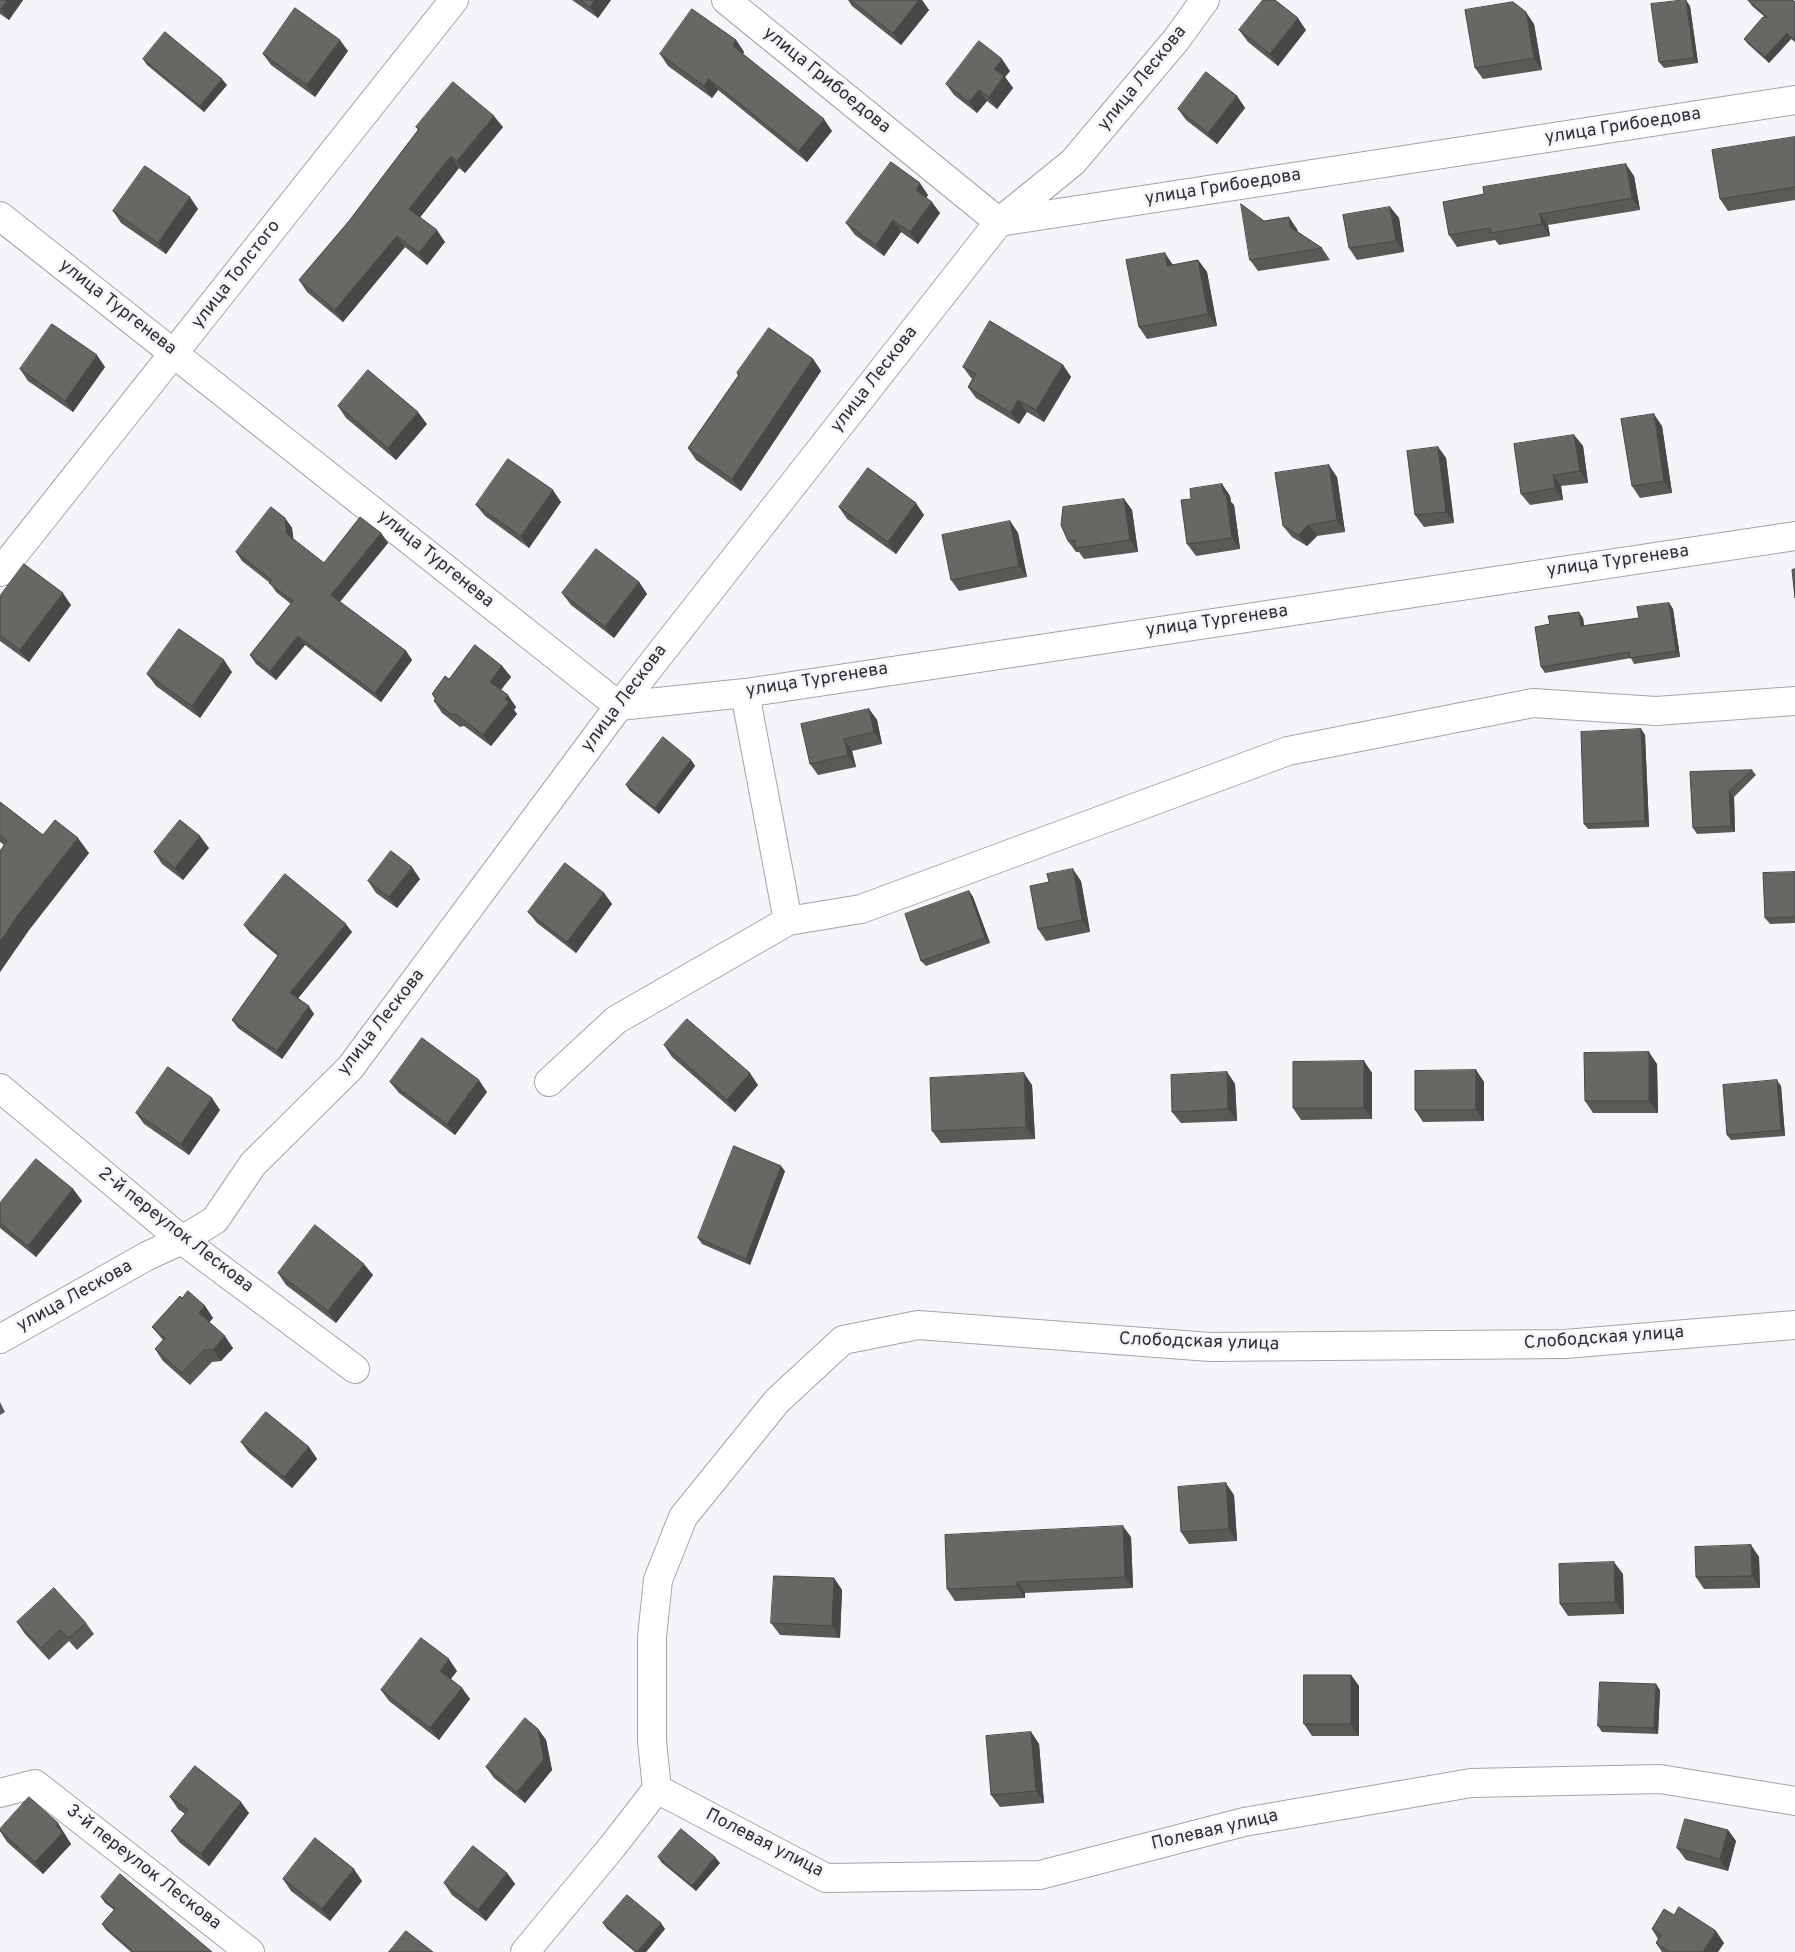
<!DOCTYPE html>
<meta charset="utf-8">
<style>
body{margin:0}
canvas{display:block;background:#f3f5f9}
</style>
<canvas width="1795" height="1952"></canvas>
<script>
const c = document.querySelector('canvas').getContext('2d');
c.lineJoin = 'round';
function strokePath(path, color, width, dash) {
  c.strokeStyle = color;
  c.lineWidth = width;
  c.lineCap = dash ? 'butt' : 'round';
  c.setLineDash(dash || []);
  c.stroke(path);
}
function fillPath(path, color) {
  c.fillStyle = color;
  c.fill(path, 'evenodd');
}
function write(font, color, halo, rows, align = 'center') {
  c.font = font + ' Overpass,sans-serif';
  c.lineWidth = 5;
  c.setLineDash([]);
  c.textBaseline = 'middle';
  c.strokeStyle = halo;
  c.fillStyle = color;
  for (const [text, x, y, turn = 0] of rows) {
    c.save();
    c.translate(x, y);
    c.rotate((+turn || 0) * Math.PI / 180);
    c.textAlign = isNaN(turn) ? turn : align;
    if (halo) c.strokeText(text, 0, 0);
    c.fillText(text, 0, 0);
    c.restore();
  }
}
const minor = new Path2D(`
 M726,0L999,222L1795,100
 M0,216L619,706L745,693L1795,536
 M0,572L454,0
 M745,693L788,921
 M549,1082L616,1020L788,921L861,909L1288,751L1533,703L1656,711L1795,701
 M0,1088L182,1240L355,1369
 M0,1339L147,1256L182,1240L215,1220L253,1164L350,1068L619,706L999,222L1073,162L1176,40L1205,0
 M657,1789L652,1741V1637L658,1580L683,1517L777,1401L843,1340L918,1325L1210,1347L1565,1344L1795,1325
 M657,1789L826,1878L1040,1875L1244,1822L1471,1783L1660,1779L1795,1801
 M0,1793L35,1784L250,1952
 M525,1952L612,1847L657,1789`);
strokePath(minor, '#a3a5a9', 30);
strokePath(minor, '#fff', 28);
fillPath(new Path2D(`
 M0,0H23L9,20L0,14Z
 M572,0H611L598,18Z
 M848,0H922L929,10L901,45L852,6Z
 M1748,0L1795,2V42L1791,39L1769,63L1748,44L1744,39L1765,17L1752,6Z
 M1690,6L1698,63L1664,68L1659,62Z
 M1534,24L1542,70L1483,79L1475,68Z
 M1239,30H1306L1278,66L1248,42Z
 M736,40L744,52L743,54L832,131L807,162L718,90L712,98L668,66L660,54Z
 M348,51L315,97L271,65L263,54Z
 M143,59L227,85L204,112L147,65Z
 M1010,71L1005,77L1013,88L997,109L987,101L977,113L954,95L946,84Z
 M1237,96L1245,108L1217,144L1186,120L1178,109Z
 M416,127H503L465,173L459,168L420,217L445,242L427,265L405,247L343,322L307,292L299,280L349,221L418,130Z
 M1795,137V200L1728,211L1720,199Z
 M1634,176L1640,210L1548,225L1550,236L1499,245L1495,240L1457,247L1449,235Z
 M928,195L926,198L940,213L918,244L901,232L884,256L855,235L846,223Z
 M1390,207L1399,218L1404,252L1357,260L1349,248Z
 M198,209L166,254L121,223L113,211Z
 M1264,221L1297,229L1298,232L1322,248L1330,260L1258,271L1250,260Z
 M1198,260L1207,272L1217,326L1147,339L1139,327L1173,265Z
 M813,359L821,371L741,491L696,460L688,448L738,376L737,373Z
 M1063,365L1071,377L1044,422L1027,412L1019,424L976,398L968,387L972,379L971,378L963,367Z
 M105,367L73,412L28,381L20,369Z
 M338,406L427,424L396,460L346,418Z
 M1662,426L1672,493L1640,498L1632,486Z
 M1574,435L1583,446L1588,483L1561,486L1563,500L1530,505L1521,494Z
 M1438,447L1446,458L1454,523L1424,527L1415,515Z
 M1337,477L1345,532L1317,536L1307,546L1292,537L1283,526Z
 M1222,484L1230,496L1231,502L1234,505L1240,549L1196,556L1187,544L1191,499Z
 M1124,499L1132,510L1138,552L1084,559L1079,552H1076L1068,541Z
 M561,502L529,548L485,516L476,505Z
 M839,507L924,515L896,554L847,519Z
 M285,518L292,528L293,539L324,563L381,533L388,543L340,602L406,651L412,660L381,702L305,645L276,680L256,664L250,655L291,604L276,592L270,583L242,561L236,552Z
 M1010,521L1018,533L1027,577L959,591L951,580Z
 M639,582L647,594L614,638L571,605L562,593Z
 M0,596L71,605L29,662L0,641Z
 M1669,603L1673,609L1680,657L1634,664L1631,658L1545,673L1541,667L1550,624L1583,618L1584,626L1639,618Z
 M502,666L511,677L501,690L516,707L514,710L517,714L491,746L464,726L460,727L442,713L434,701L435,699L432,694L449,679Z
 M232,672L200,718L156,686L147,674Z
 M869,709L877,720L882,744L852,751L856,767L818,775L810,764Z
 M1641,729L1645,735L1649,827L1588,829L1584,824Z
 M691,760L695,766L659,814L630,791L626,785Z
 M1752,770L1756,775L1734,797L1735,832L1697,834L1693,828L1690,772Z
 M0,802L43,835L89,853L29,930L0,972V851L4,845L0,842Z
 M209,848L183,880L162,864L154,852Z
 M1795,872V923L1770,924L1765,918Z
 M420,879L397,908L376,893L368,881Z
 M1081,881L1090,932L1046,941L1038,929Z
 M969,891L973,897L990,943L926,966L921,961Z
 M604,893L612,904L576,953L537,923L528,912Z
 M244,925L352,932L298,998L314,1014L282,1059L238,1028L232,1020L278,956L250,933Z
 M664,1045L758,1085L735,1112L672,1057Z
 M1364,1061L1372,1073V1119L1301,1120L1293,1108Z
 M1657,1064L1658,1113H1593L1585,1101Z
 M1476,1070L1484,1082V1121L1423,1122L1415,1110Z
 M1227,1072L1235,1084L1237,1121L1181,1123L1172,1112Z
 M390,1082L487,1092L455,1135L399,1093Z
 M1032,1085L1035,1139L941,1143L932,1131Z
 M1781,1086L1785,1136L1731,1140L1727,1135Z
 M220,1110L189,1155L144,1124L136,1113Z
 M785,1171L750,1265L702,1244L698,1238Z
 M73,1189L82,1201L36,1257L0,1228V1203Z
 M278,1273L373,1275L336,1323L286,1285Z
 M182,1298L205,1306L213,1318L209,1322L233,1348L221,1361L212,1362L190,1385L163,1361L155,1349L163,1340L152,1327Z
 M0,1402L5,1412L0,1415Z
 M241,1442L309,1447L317,1459L292,1488L249,1453Z
 M1234,1495L1237,1541L1189,1544L1181,1532Z
 M1131,1537L1133,1588L1025,1593V1598L955,1601L947,1589Z
 M1751,1545L1759,1557L1760,1588L1704,1589L1696,1577Z
 M1623,1574L1624,1614L1568,1616L1560,1604Z
 M834,1578L842,1590L840,1638L780,1635L771,1623Z
 M17,1622L86,1623L94,1634L77,1650L69,1641L49,1660L25,1634Z
 M457,1671L451,1679L462,1688L470,1699L439,1740L389,1701L381,1690Z
 M1351,1675L1359,1686V1736H1312L1304,1724Z
 M1660,1690L1658,1734L1602,1732L1598,1726Z
 M538,1729L546,1740L552,1770L525,1803L494,1778L486,1767Z
 M1031,1732L1039,1744L1044,1803L1000,1807L991,1795Z
 M170,1797L249,1813L209,1866L180,1843L171,1831L185,1814L178,1809Z
 M0,1829L66,1835L65,1836L71,1844L43,1874L7,1842L0,1831Z
 M1728,1830L1736,1841L1728,1871L1686,1860L1677,1848Z
 M658,1857L720,1863L696,1891L662,1863Z
 M507,1873L515,1884L486,1921L452,1895L444,1883Z
 M283,1879L362,1881L330,1921L291,1891Z
 M101,1897L212,1952H131L106,1930L102,1924L114,1910L105,1903Z
 M1674,1915L1724,1943L1718,1952H1662L1656,1943L1658,1939L1652,1929Z
 M603,1923L665,1929L646,1952H635L607,1929Z`), '#5a5956');
fillPath(new Path2D(`
 M7,0H23L9,20L1,9Z
 M595,0H611L598,18L590,7Z
 M919,0H922L929,10L901,45L893,33Z
 M1686,0L1690,6L1698,63L1694,58Z
 M1526,12L1534,24L1542,70L1534,58Z
 M1298,18L1306,30L1278,66L1270,54Z
 M1787,33L1791,39L1769,63L1765,57Z
 M340,40L348,51L315,97L307,85Z
 M736,40L744,52L741,57L733,46Z
 M1002,59L1010,71L1005,77L1013,88L997,109L989,97L994,69Z
 M222,79L227,85L204,112L200,106Z
 M709,79L718,90L712,98L704,86Z
 M979,90L987,101L977,113L969,102Z
 M1237,96L1245,108L1217,144L1208,133Z
 M494,116L503,127L465,173L457,161Z
 M824,119L832,131L807,162L799,151Z
 M451,156L459,168L418,220L409,209Z
 M1626,164L1634,176L1640,210L1632,198Z
 M920,183L928,195L924,201L916,190Z
 M190,197L198,209L166,254L158,243Z
 M932,202L940,213L918,244L910,232Z
 M1390,207L1399,218L1404,252L1396,241Z
 M1540,214L1548,225L1550,236L1542,224Z
 M1289,217L1297,229L1299,239L1290,227Z
 M893,220L901,232L884,256L876,245Z
 M437,230L445,242L427,265L419,253Z
 M397,236L405,247L343,322L335,310Z
 M1165,253L1173,265L1175,278L1167,266Z
 M1198,260L1207,272L1217,326L1208,314Z
 M97,355L105,367L73,412L65,401Z
 M813,359L821,371L741,491L732,479Z
 M1063,365L1071,377L1044,422L1036,410Z
 M1018,400L1027,412L1019,424L1011,413Z
 M418,412L427,424L396,460L388,448Z
 M1654,414L1662,426L1672,493L1664,481Z
 M1574,435L1583,446L1588,483L1580,471Z
 M1438,447L1446,458L1454,523L1446,512Z
 M1329,465L1337,477L1345,532L1337,520Z
 M1553,475L1561,486L1563,500L1555,488Z
 M1222,484L1230,496L1231,502L1234,505L1240,549L1232,538Z
 M553,490L561,502L529,548L521,536Z
 M1124,499L1132,510L1138,552L1130,540Z
 M916,503L924,515L896,554L888,542Z
 M285,518L292,528L294,543L287,534Z
 M1010,521L1018,533L1027,577L1019,566Z
 M1308,525L1317,536L1307,546L1299,535Z
 M381,533L388,543L337,605L331,595Z
 M639,582L647,594L614,638L605,627Z
 M63,593L71,605L29,662L20,650Z
 M1669,603L1673,609L1680,657L1676,651Z
 M1579,612L1583,618L1585,632L1581,626Z
 M298,636L305,645L276,680L270,671Z
 M406,651L412,660L381,702L375,693Z
 M224,660L232,672L200,718L192,706Z
 M502,666L511,677L498,693L490,682Z
 M508,695L516,707L514,710L517,714L491,746L483,735Z
 M869,709L877,720L882,744L874,732Z
 M1641,729L1645,735L1649,827L1645,821Z
 M844,739L852,751L856,767L848,755Z
 M691,760L695,766L659,814L655,808Z
 M1729,791L1734,797L1735,832L1731,826Z
 M200,836L209,848L183,880L175,868Z
 M78,838L89,853L29,930L0,972V942L18,915Z
 M412,867L420,879L397,908L389,897Z
 M1073,869L1081,881L1090,932L1082,920Z
 M969,891L973,897L990,943L985,938Z
 M604,893L612,904L576,953L567,942Z
 M346,924L352,932L296,1001L290,993Z
 M309,1006L314,1014L282,1059L277,1051Z
 M1649,1052L1657,1064L1658,1113L1649,1101Z
 M1364,1061L1372,1073V1119L1364,1108Z
 M1476,1070L1484,1082V1121L1476,1110Z
 M1227,1072L1235,1084L1237,1121L1228,1109Z
 M750,1073L758,1085L735,1112L727,1100Z
 M1024,1073L1032,1085L1035,1139L1026,1127Z
 M479,1080L487,1092L455,1135L447,1124Z
 M1777,1080L1781,1086L1785,1136L1781,1130Z
 M212,1098L220,1110L189,1155L181,1144Z
 M781,1166L785,1171L750,1265L746,1259Z
 M73,1189L82,1201L36,1257L28,1246Z
 M364,1264L373,1275L336,1323L328,1311Z
 M205,1306L213,1318L207,1325L199,1313Z
 M225,1336L233,1348L221,1361L213,1350Z
 M309,1447L317,1459L292,1488L284,1477Z
 M1226,1483L1234,1495L1237,1541L1229,1529Z
 M1123,1526L1131,1537L1133,1588L1125,1577Z
 M1751,1545L1759,1557L1760,1588L1752,1576Z
 M1614,1562L1623,1574L1624,1614L1615,1602Z
 M834,1578L842,1590L840,1638L832,1626Z
 M1017,1582L1025,1593V1598L1017,1586Z
 M449,1659L457,1671L448,1682L440,1671Z
 M1351,1675L1359,1686V1736L1351,1724Z
 M1656,1684L1660,1690L1658,1734L1654,1728Z
 M462,1688L470,1699L439,1740L430,1728Z
 M538,1729L546,1740L552,1770L525,1803L517,1792Z
 M1031,1732L1039,1744L1044,1803L1036,1791Z
 M241,1802L249,1813L209,1866L201,1854Z
 M58,1823L71,1844L43,1874L35,1862Z
 M1728,1830L1736,1841L1728,1871L1720,1859Z
 M715,1857L720,1863L696,1891L692,1886Z
 M354,1869L362,1881L330,1921L322,1909Z
 M507,1873L515,1884L486,1921L478,1910Z
 M661,1923L665,1929L646,1952H638Z
 M1716,1931L1724,1943L1718,1952H1703Z`), '#4a4846');
const building = new Path2D(`
 M0,0H7L1,9L0,8Z
 M581,0H595L590,7Z
 M851,0H919L893,33Z
 M1263,0H1275L1298,18L1270,54L1239,30Z
 M1686,0L1694,58L1659,62L1651,4Z
 M1748,0H1793L1795,2V39H1794L1787,33L1765,57L1744,39L1763,17H1767Z
 M1513,2L1526,12L1534,58L1475,68L1465,10Z
 M295,8L340,40L307,85L263,54Z
 M692,9L736,40L733,46L824,119L799,151L709,79L704,86L660,54Z
 M165,32L222,79L200,106L143,59Z
 M979,41L1002,59L994,69L1004,76L989,97L979,90L969,102L946,84Z
 M1206,72L1237,96L1208,133L1178,109Z
 M453,82L494,116L457,161L451,156L409,209L437,230L419,253L397,236L335,310L299,280L349,221L419,129L416,127Z
 M1795,137V187L1720,199L1712,150Z
 M891,162L920,183L916,190L932,202L910,232L893,220L876,245L846,223Z
 M1626,164L1632,198L1540,214L1542,224L1491,233L1490,228L1449,235L1443,202L1484,194L1483,187Z
 M145,166L190,197L158,243L113,211Z
 M1241,204L1264,221L1289,217L1290,227L1322,248L1250,260Z
 M1390,207L1396,241L1349,248L1343,215Z
 M1165,253L1167,266L1198,260L1208,314L1139,327L1126,260Z
 M990,321L1063,365L1036,410L1018,400L1011,413L968,387L976,374L963,367Z
 M52,324L97,355L65,401L20,369Z
 M769,328L813,359L732,479L688,448L739,375L737,373Z
 M368,370L418,412L388,448L338,406Z
 M1654,414L1664,481L1632,486L1621,419Z
 M1574,435L1580,471L1553,475L1555,488L1521,494L1514,444Z
 M1438,447L1446,512L1415,515L1407,451Z
 M508,459L553,490L521,536L476,505Z
 M1329,465L1337,520L1308,525L1299,535L1283,526L1275,473Z
 M868,468L916,503L888,542L839,507Z
 M1222,484L1224,494H1226L1232,538L1187,544L1181,500L1191,499L1190,489Z
 M1124,499L1130,540L1076,548L1075,540L1068,541L1061,525L1063,507Z
 M271,507L285,518L287,534L324,563L360,517L381,533L331,595L406,651L375,693L298,636L270,671L250,655L293,601L269,583L272,580L236,552Z
 M1010,521L1019,566L951,580L942,535Z
 M596,549L639,582L605,627L562,593Z
 M24,564L63,593L20,650L0,635V596Z
 M1795,569V598L1792,570Z
 M1669,603L1676,651L1630,658L1629,652L1541,667L1535,627L1550,624L1548,616L1579,612L1581,626L1639,618L1637,607Z
 M179,629L224,660L192,706L147,674Z
 M475,645L502,666L490,682L508,695L505,699L509,702L483,735L456,714L452,715L434,701L436,698L432,694L445,676L449,679Z
 M869,709L874,732L844,739L848,755L810,764L801,724Z
 M1641,729L1645,821L1584,824L1581,732Z
 M663,737L691,760L655,808L626,785Z
 M1752,770L1729,791L1731,826L1693,828L1690,772Z
 M0,802L43,835L55,820L78,838L18,915L0,942V851L7,841L0,835Z
 M180,820L200,836L175,868L154,852Z
 M391,851L412,867L389,897L368,881Z
 M565,863L604,893L567,942L528,912Z
 M1073,869L1082,920L1038,929L1030,886L1049,882L1047,874Z
 M1795,872V917L1765,918L1763,873Z
 M285,874L346,924L290,993L309,1006L277,1051L232,1020L279,954L244,925Z
 M969,891L985,938L921,961L905,914Z
 M687,1019L750,1073L727,1100L664,1045Z
 M422,1038L479,1080L447,1124L390,1082Z
 M1649,1052V1101H1585L1584,1053Z
 M1364,1061V1108H1293V1062Z
 M168,1067L212,1098L181,1144L136,1113Z
 M1476,1070V1110H1415V1071Z
 M1227,1072L1228,1109L1172,1112L1171,1075Z
 M1024,1073L1026,1127L932,1131L930,1078Z
 M1777,1080L1781,1130L1727,1135L1723,1085Z
 M734,1146L781,1166L746,1259L698,1238Z
 M36,1159L73,1189L28,1246L0,1223V1203Z
 M315,1225L364,1264L328,1311L278,1273Z
 M188,1291L205,1306L199,1313L225,1336L213,1350H204L182,1373L155,1349L165,1338L152,1327L180,1296L182,1298Z
 M266,1412L309,1447L284,1477L241,1442Z
 M1226,1483L1229,1529L1181,1532L1178,1487Z
 M1123,1526L1125,1577L1017,1582V1586L947,1589L945,1535Z
 M1751,1545L1752,1576L1696,1577L1695,1547Z
 M1614,1562L1615,1602L1560,1604L1559,1564Z
 M774,1576L834,1578L832,1626L771,1623Z
 M54,1588L86,1623L69,1638L60,1630L41,1648L17,1622Z
 M421,1638L449,1659L440,1671L462,1688L430,1728L381,1690Z
 M1304,1675H1351V1724H1304Z
 M1600,1682L1656,1684L1654,1728L1598,1726Z
 M525,1718L538,1729L544,1759L517,1792L486,1767Z
 M1031,1732L1036,1791L991,1795L986,1736Z
 M195,1766L241,1802L201,1854L171,1831L188,1810L170,1797Z
 M29,1797L58,1823L56,1826L63,1832L35,1862L0,1831V1829Z
 M1685,1819L1728,1830L1720,1859L1677,1848Z
 M681,1829L715,1857L692,1886L658,1857Z
 M315,1838L354,1869L322,1909L283,1879Z
 M473,1846L507,1873L478,1910L444,1883Z
 M120,1874L212,1952H134L102,1924L115,1909L101,1897Z
 M627,1895L661,1923L637,1952L603,1923Z
 M1679,1907L1716,1931L1703,1952H1670L1656,1943L1661,1935L1652,1929L1664,1909L1674,1915Z
 M406,1931L433,1952H389Z`);
fillPath(building, '#696764');
strokePath(building, '#4a4846', 1);
write('18px', '#2e2f30', '#f3f5f9', [
 ["улица Лескова",1143,79,-51],
 ["улица Грибоедова",826,81,39],
 ["улица Грибоедова",1623,127,-9],
 ["улица Грибоедова",1223,188,-9],
 ["улица Толстого",237,275,-52],
 ["улица Тургенева",117,308,38],
 ["улица Лескова",875,380,-52],
 ["улица Тургенева",435,560,39],
 ["улица Тургенева",1618,562,-8],
 ["улица Тургенева",1217,622,-8],
 ["улица Тургенева",817,681,-9],
 ["улица Лескова",625,699,-53],
 ["улица Лескова",382,1023,-52],
 ["2-й переулок Лескова",175,1231,38],
 ["улица Лескова",75,1297,-29],
 ["Слободская улица",1604,1339,-4],
 ["Слободская улица",1199,1343,2],
 ["Полевая улица",1215,1831,-13],
 ["Полевая улица",764,1844,27],
 ["3-й переулок Лескова",143,1868,38]
]);
</script>
